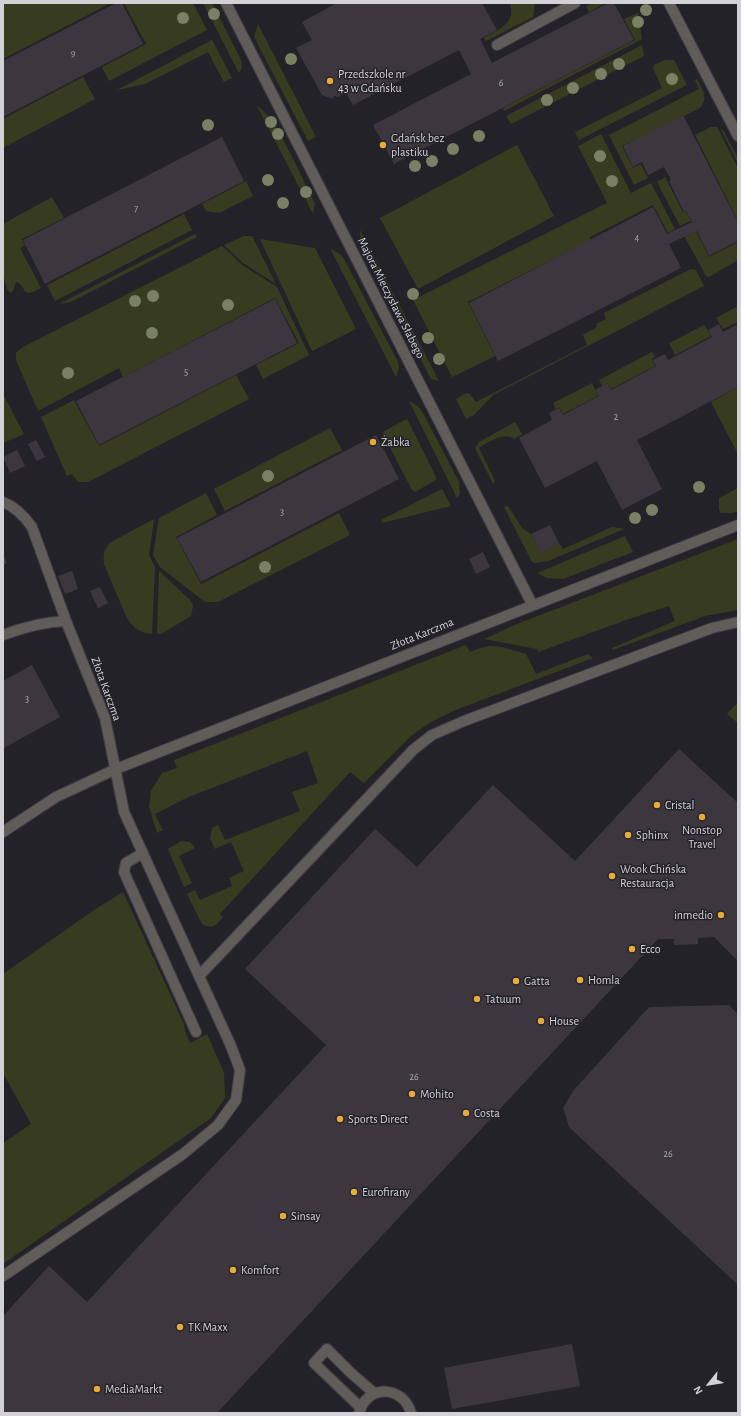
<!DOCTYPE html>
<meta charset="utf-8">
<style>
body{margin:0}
#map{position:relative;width:741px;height:1416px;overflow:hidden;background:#242229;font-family:"Alegreya Sans",sans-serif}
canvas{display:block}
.frame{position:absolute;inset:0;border:4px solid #d2d1d6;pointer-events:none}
.north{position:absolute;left:689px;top:1364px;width:40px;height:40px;-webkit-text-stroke:3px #242229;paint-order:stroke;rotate:240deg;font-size:11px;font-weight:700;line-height:16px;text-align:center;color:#d2d1d6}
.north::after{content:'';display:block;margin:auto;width:14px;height:18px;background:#d2d1d6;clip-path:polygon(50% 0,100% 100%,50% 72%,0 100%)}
</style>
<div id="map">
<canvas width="741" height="1416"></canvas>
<div class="frame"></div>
<div class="north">N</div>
</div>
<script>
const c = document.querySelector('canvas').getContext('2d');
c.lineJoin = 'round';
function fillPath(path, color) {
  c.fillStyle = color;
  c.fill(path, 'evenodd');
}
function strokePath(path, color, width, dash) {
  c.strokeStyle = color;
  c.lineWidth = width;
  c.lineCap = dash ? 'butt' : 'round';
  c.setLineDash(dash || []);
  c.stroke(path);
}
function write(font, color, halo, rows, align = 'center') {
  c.font = font + ' "Alegreya Sans",sans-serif';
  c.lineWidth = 3;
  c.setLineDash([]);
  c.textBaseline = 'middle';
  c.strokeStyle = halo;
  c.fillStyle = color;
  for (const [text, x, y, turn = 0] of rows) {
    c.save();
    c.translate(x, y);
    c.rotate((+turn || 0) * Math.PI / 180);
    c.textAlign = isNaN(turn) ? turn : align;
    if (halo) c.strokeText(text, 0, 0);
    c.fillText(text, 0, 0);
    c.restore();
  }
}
fillPath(new Path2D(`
 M3,3H111L3,59Z
 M124,3H193L207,30L109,81L102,67L146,44Z
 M203,3H212L241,60L242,68L239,73Z
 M510,3H535L533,17L486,41L484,38C499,29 516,24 510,3Z
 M593,3H605L589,12L586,6Z
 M638,13L642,39L504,111L503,108L635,40L624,19Z
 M258,24L316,137L308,141L254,37Z
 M212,40L232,78L224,82L208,52L145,84L117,90Z
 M642,45L644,56L511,124L506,116Z
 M665,60H674L687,85L579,140L575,132L662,88L653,68L654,65Z
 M83,77L95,99L3,148V119Z
 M697,79C702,89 709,98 700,108L622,146L633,168L641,164L648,178L634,185L609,135L699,89L695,80Z
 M257,106C276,116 303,181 315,203L313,214Z
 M711,127H717L738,168V221L695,135Z
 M720,128L724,132L738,158V163Z
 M601,134L631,193L651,183L675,229L668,233L653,205L590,237L591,240L468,302L495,356L452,377L413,300L607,203L578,146Z
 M517,145L554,216L418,289L380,218Z
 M665,177L683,212H686L691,221L680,226L657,182Z
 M246,181L253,196L219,213L206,211L202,204Z
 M52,197L64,218L22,239L25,246L20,248L41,288L30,293L26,292L19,283L16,282L13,291L10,293C0,284 3,239 3,224Z
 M184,214L192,230L55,301L47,285Z
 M360,230L439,381L431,379L361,244Z
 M696,231L709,257L738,242V260L709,277L706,276L685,237Z
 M195,234L197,237L71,302L59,304Z
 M244,236H252L276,284L243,263L224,245Z
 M260,239L315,248L356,329L312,351Z
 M222,246L242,265L277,287L309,355L263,379L256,365L299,343L275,298L123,377L119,368L38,411L16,360V353L21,348Z
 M330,248L340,254L344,259L398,362L399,368L396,377Z
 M691,269L696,270L704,286L493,395L474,415L466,419L456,399L466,393L470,394L476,402L587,345L583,335L597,327L596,324L606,319L604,313Z
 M738,306V322L723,329L716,318Z
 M704,325L711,336L675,355L669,343Z
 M652,352L655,357L652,359L655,366L611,389L607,383L602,386L599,380Z
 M236,375L249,399L88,482H78L72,474L67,476L41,417L74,400L99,446Z
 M592,383L598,396L563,414L559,407L556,409L553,403Z
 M738,387V454L711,402Z
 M3,394L24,434L3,443Z
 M409,401L418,406L423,413L459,482L460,494L457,498Z
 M407,419L436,477V480L415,492L412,490L383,434L384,431Z
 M515,422L522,434L514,439C506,431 487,442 479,448L495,481L493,484L475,448L479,442Z
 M330,428L342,450L225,511L214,489Z
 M738,488V511L732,513H721L719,510V498Z
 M442,489L451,506L382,523L381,520Z
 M206,493L217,515L176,537L201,584L339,513L350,535L218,602H205L160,567L153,555L159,518Z
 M508,506L522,528L531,534L541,553L559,543L563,549L612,527L624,529L548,561L535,563L532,562L504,507Z
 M154,519L149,555L155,567L152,634C139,633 132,627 126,616L104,564C103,554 104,549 111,542Z
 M625,536L633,552L563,579L547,578L537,573Z
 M738,539V610L705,616L613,650L612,648L675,621L669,606L629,619L538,652L537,649L484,639L517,624Z
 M159,571L191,601L193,606L191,616L161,634H157Z
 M466,645L470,652C495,641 501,647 526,654L536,674L588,654L593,658L453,711L429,723L411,736L364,783L350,772L220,914L223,917C217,925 212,930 202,924L187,894L195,890L200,900L232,886L229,878L244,871L231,842L215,849L210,838L212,828L218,825L225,840L300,811L292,792L318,783L307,751L186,798L155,814L163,830L157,833L149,807L151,791L162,773L177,768L174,760Z
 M738,702V723L727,714Z
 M181,841L190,842L195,848L179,856L192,883L184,887L168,849Z
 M123,892L184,1024L185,1031L190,1043L207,1034L224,1073L225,1098L211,1118L3,1264V1143L31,1124L3,1073V974L94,910Z`), '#373c21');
fillPath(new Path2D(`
 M116,3H122L143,44L3,117V61Z
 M337,3H482L497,30L480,39L492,63L608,3H614L634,40L394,164L373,125L471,74L459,50L353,105L346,93L338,97L334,96L333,99L322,95L296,48L312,40L302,22Z
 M683,115L738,222V241L709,256L697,231L669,244L681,268L498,361L469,303L653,207L667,234L692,222L686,211L684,212L669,181L671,180L664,167L648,175L642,162L633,167L623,146Z
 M222,137L244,181L45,284L23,240Z
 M275,299L297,343L99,445L76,401Z
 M719,324L723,332L738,324V387L637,440L662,489L622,510L597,461L545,488L519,438L552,420L549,413L559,408L563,415L599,396L595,390L607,383L611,390L656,366L653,360L665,354L668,360L712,337L708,330Z
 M376,435L399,479L201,582L177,538Z
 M36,440L45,457L37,461L28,444Z
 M17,450L25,466L10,473L3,457Z
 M550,525L559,543L541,553L531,534Z
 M483,552L490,567L476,574L469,559Z
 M3,554L7,563L3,565Z
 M72,571L78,589L65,594L58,576Z
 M100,587L108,603L98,608L90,591Z
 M32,665L60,717L4,748L3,681Z
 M679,749L738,803V961L714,937L698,938V944L674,945V939H658L217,1413H3V1316L49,1266L87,1302L326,1045L245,969L375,829L417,867L493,785L575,861Z
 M729,1005L738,1014V1285L569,1127L563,1108L573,1091L649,1007Z
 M572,1344L580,1386L452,1409L444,1368Z`), '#3c373f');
const minor = new Path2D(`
 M226,3L532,604
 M669,3L738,136
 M497,45L575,3
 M3,502C16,507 25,517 32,527L66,621L105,718L124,812L231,1046L240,1070L236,1100L218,1125L183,1154L3,1276
 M3,635C24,627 44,622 66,621
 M3,832L56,797L116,769L738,525
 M143,853L126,863L124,872L196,1032
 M199,976L413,750L432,735L464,721L712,628L738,622
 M361,1408L314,1363L327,1349L351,1373L374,1393
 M359,1413C367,1384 403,1385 411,1413`);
strokePath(minor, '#403e45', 12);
strokePath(minor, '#5f5c59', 10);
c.fillStyle = '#7a8063';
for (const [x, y] of [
 [646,10],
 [214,14],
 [183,18],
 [638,22],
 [291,59],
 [619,64],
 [601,74],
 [672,79],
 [573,88],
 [547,100],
 [271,122],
 [208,125],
 [278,134],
 [479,136],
 [453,149],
 [600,156],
 [432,161],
 [415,166],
 [268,180],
 [612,181],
 [306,192],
 [283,203],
 [413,294],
 [153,296],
 [135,301],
 [228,305],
 [152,333],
 [428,338],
 [439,359],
 [68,373],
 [268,476],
 [699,487],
 [652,510],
 [635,518],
 [265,567]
]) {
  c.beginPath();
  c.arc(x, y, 6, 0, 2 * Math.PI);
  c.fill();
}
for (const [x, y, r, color] of [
 [330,81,4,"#e9ab38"],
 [383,145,4,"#e9ab38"],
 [373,442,4,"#e9ab38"],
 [657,805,4,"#e9ab38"],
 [702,817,4,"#e9ab38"],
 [628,835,4,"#e9ab38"],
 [612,876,4,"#e9ab38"],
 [721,915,4,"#e9ab38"],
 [632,949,4,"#e9ab38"],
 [580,980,4,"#e9ab38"],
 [516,981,4,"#e9ab38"],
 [477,999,4,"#e9ab38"],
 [541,1021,4,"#e9ab38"],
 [412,1094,4,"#e9ab38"],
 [466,1113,4,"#e9ab38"],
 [340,1119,4,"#e9ab38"],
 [354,1192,4,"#e9ab38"],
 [283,1216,4,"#e9ab38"],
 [233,1270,4,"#e9ab38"],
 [180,1327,4,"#e9ab38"],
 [97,1389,4,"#e9ab38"]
]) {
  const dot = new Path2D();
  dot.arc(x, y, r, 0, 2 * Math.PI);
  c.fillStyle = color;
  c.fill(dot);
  strokePath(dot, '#242229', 1.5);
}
write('10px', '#acaab0', null, [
 ["9",73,53],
 ["6",501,83],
 ["7",136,209],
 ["4",637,238],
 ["5",186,372],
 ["2",616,417],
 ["3",282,512],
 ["3",27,699],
 ["26",414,1077],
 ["26",668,1154]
]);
write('12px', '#d2d1d6', '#242229', [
 ["Przedszkole nr",338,74],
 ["43 w Gdańsku",338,88],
 ["Gdańsk bez",391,138],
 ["plastiku",391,152],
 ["Żabka",381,442],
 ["Cristal",665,805],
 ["Nonstop",702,830,"center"],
 ["Travel",702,844,"center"],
 ["Sphinx",636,835],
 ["Wook Chińska",620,869],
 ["Restauracja",620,883],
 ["inmedio",713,915,"right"],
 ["Ecco",640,949],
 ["Homla",588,980],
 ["Gatta",524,981],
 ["Tatuum",485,999],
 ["House",549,1021],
 ["Mohito",420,1094],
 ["Costa",474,1113],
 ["Sports Direct",348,1119],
 ["Eurofirany",362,1192],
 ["Sinsay",291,1216],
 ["Komfort",241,1270],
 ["TK Maxx",188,1327],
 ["MediaMarkt",105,1389]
], 'left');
write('12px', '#d2d1d6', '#242229', [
 ["Majora Mieczysława Słabego",391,298,63],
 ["Złota Karczma",422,634,-22],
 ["Złota Karczma",106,689,70]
]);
</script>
